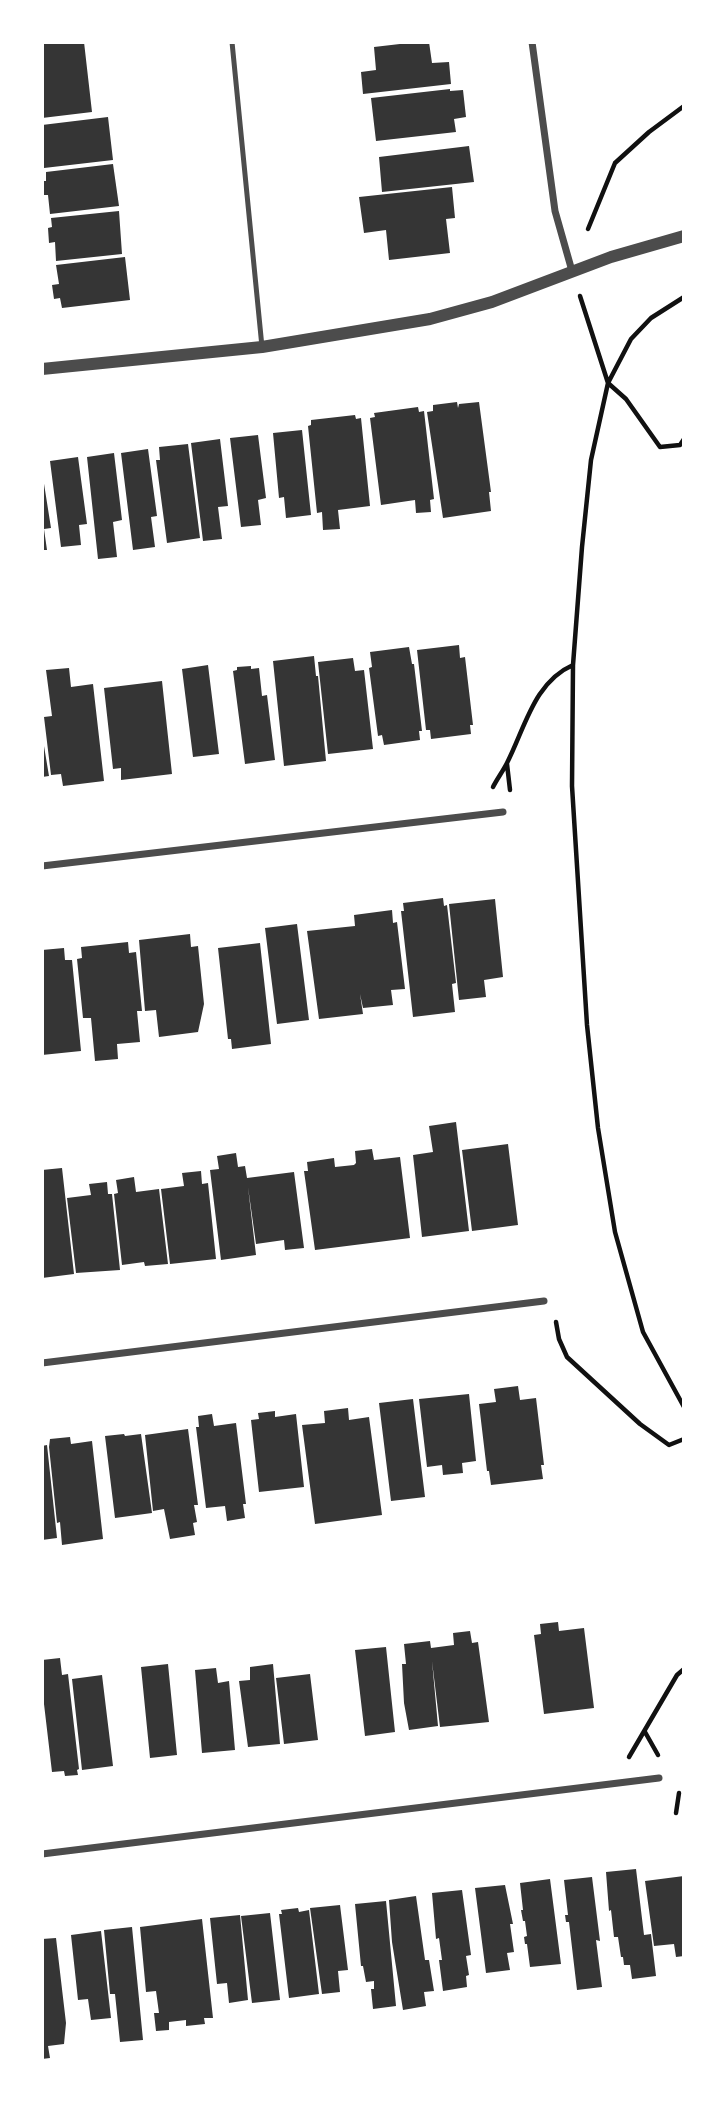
<!DOCTYPE html>
<style>
body{margin:0}
#map{position:relative;width:726px;height:2111px;overflow:hidden;background:#fff;font-family:"Libre Baskerville",serif}
canvas{display:block}
.frame{position:absolute;inset:0;border:44px solid #fff;pointer-events:none}
</style>
<div id="map">
<canvas width="726" height="2111"></canvas>
<div class="frame"></div>
</div>
<script>
const c = document.querySelector('canvas').getContext('2d');
c.lineJoin = 'round';
function fillPath(path, color) {
  c.fillStyle = color;
  c.fill(path, 'evenodd');
}
function strokePath(path, color, width, dash) {
  c.strokeStyle = color;
  c.lineWidth = width;
  c.lineCap = dash ? 'butt' : 'round';
  c.setLineDash(dash || []);
  c.stroke(path);
}
fillPath(new Path2D(`
 M42,42H84L92,112L42,118Z
 M417,42H429L432,63L449,62L451,84L363,94L361,72L376,70L374,47Z
 M450,89V91L463,90L466,117L454,119L456,132L376,141L371,98Z
 M108,117L113,160L44,168L42,125Z
 M469,146L474,182L382,192L379,157Z
 M113,164L119,206L50,214L48,195H44L43,181H46V172Z
 M452,187L455,218L446,219L450,253L389,260L386,230L364,233L359,197Z
 M119,211L122,254L56,261L55,242L49,243L48,228L52,227L51,218Z
 M125,257L130,300L62,308L60,298L54,299L52,285L59,284L56,265Z
 M457,402L458,408L459,404L479,402L491,492H489L491,511L443,518L427,412L433,411V405Z
 M418,407L419,412L424,411L434,499L430,500L431,512L416,513L415,500L381,505L370,418L375,417L374,413Z
 M355,415L356,419L361,418L370,506L338,510L340,529L323,530L322,512L317,513L308,426L311,425V420Z
 M302,430L311,515L286,518L284,497L279,498L273,433Z
 M258,435L266,498L258,500L261,525L241,527L230,438Z
 M220,439L228,506L218,507L222,539L203,541L191,443Z
 M188,444L200,538L167,543L156,460H160L159,447Z
 M148,449L157,516L151,517L155,547L133,550L121,453Z
 M114,453L122,520L113,522L117,557L98,559L87,457Z
 M78,457L87,524L79,525L81,545L61,547L50,461Z
 M42,471L51,528L44,529L47,550H42Z
 M459,645L460,658L465,657L473,725H470L471,734L431,739L430,730H426L417,650Z
 M409,647L412,664H414L422,731H419L420,740L384,745L382,735L378,736L369,668L372,667L370,652Z
 M314,656L316,676H318L326,761L284,766L273,661Z
 M353,658L355,671L364,670L373,749L328,754L318,662Z
 M208,665L219,754L193,757L182,669Z
 M251,666V669L259,668L262,696L267,695L275,760L245,764L233,671L237,670V667Z
 M69,668L71,687L93,684L104,781L63,786L61,774L51,775L44,717L52,716L46,670Z
 M162,681L172,774L121,780V768L113,769L104,688Z
 M42,734L49,776L42,777Z
 M443,898L444,906L447,905L456,983L452,984L455,1012L413,1017L401,911H404L403,903Z
 M495,899L503,977L484,980L486,997L459,1000L449,904Z
 M392,910L393,923L397,922L405,989L391,990L393,1005L363,1008L360,994L363,1014L319,1019L307,931L355,926L354,915Z
 M297,924L309,1020L277,1024L265,928Z
 M190,934L191,947L198,946L204,1004L198,1032L159,1037L156,1010L145,1011L139,940Z
 M128,942L129,953L136,952L142,1011H137L140,1042L117,1044L118,1059L95,1061L91,1018H83L77,959L82,958L81,947Z
 M260,943L271,1044L232,1049L231,1039H228L218,948Z
 M64,948L65,960H72L81,1051L42,1055V950Z
 M456,1122L469,1231L422,1237L413,1155L433,1152L429,1126Z
 M508,1144L518,1225L472,1231L462,1150Z
 M372,1149L374,1160L400,1157L410,1238L315,1250L304,1171H308L307,1162L334,1158L335,1167L354,1165L356,1163L355,1151Z
 M236,1153L238,1167L245,1166L247,1178L294,1172L304,1248L285,1250L284,1240L256,1244L248,1187L256,1255L221,1260L210,1170L219,1169L217,1156Z
 M62,1168L74,1274L42,1278V1170Z
 M201,1171L202,1184L208,1183L216,1259L170,1264L161,1189L184,1186L182,1173Z
 M134,1177L136,1192L159,1189L168,1264L145,1266L144,1262L122,1265L114,1194L118,1193L116,1180Z
 M107,1182L108,1194H112L120,1270L76,1273L67,1198L91,1195L89,1184Z
 M518,1386L520,1400L536,1398L544,1465H541L543,1479L491,1485L489,1471H487L479,1404L496,1402L494,1389Z
 M469,1394L476,1461L462,1463L463,1473L443,1475L442,1465L427,1467L419,1399Z
 M413,1399L425,1497L391,1501L379,1403Z
 M348,1408L349,1420L369,1417L382,1515L315,1524L302,1425L325,1423L324,1411Z
 M275,1411V1417L296,1414L304,1487L259,1492L251,1420L259,1419L258,1413Z
 M212,1414L214,1426L236,1423L246,1504H243L245,1518L227,1521L225,1506L206,1508L196,1427H199L198,1416Z
 M188,1429L198,1505H194L197,1522L193,1523L195,1535L170,1539L164,1509L153,1511L145,1435Z
 M124,1434L125,1436L141,1434L152,1513L115,1518L105,1436Z
 M70,1437L71,1444L92,1441L103,1539L62,1545L60,1522L57,1523L49,1447L50,1439Z
 M47,1445L57,1538L42,1540V1446Z
 M558,1622L559,1631L584,1628L594,1708L544,1714L534,1635L541,1634L540,1624Z
 M470,1631L472,1643L478,1642L489,1722L440,1727L432,1661L438,1726L409,1730L404,1703L402,1664H406L404,1644L430,1641L431,1648L454,1645L453,1633Z
 M386,1647L395,1732L365,1736L355,1650Z
 M60,1658L62,1675L68,1674L79,1769L77,1770L78,1775L65,1776L64,1771L52,1772L42,1687V1660Z
 M168,1664L177,1755L150,1758L141,1667Z
 M273,1664L280,1744L248,1747L239,1681L250,1680V1667Z
 M216,1668L218,1683L229,1681L235,1750L202,1753L195,1670Z
 M310,1674L318,1740L284,1744L276,1678Z
 M102,1675L113,1766L82,1770L72,1679Z
 M636,1869L644,1935L651,1934L656,1976L632,1979L630,1965H624L623,1957H621L618,1937H614L611,1910L609,1911L606,1872Z
 M684,1876V1956L676,1957L674,1944L654,1946L645,1881Z
 M592,1877L600,1941L596,1940L602,1987L577,1990L569,1922H566L565,1915H568L564,1880Z
 M550,1879L561,1964L530,1967L527,1944H525L524,1937L527,1936L525,1921H523L521,1910H523L520,1883Z
 M505,1885L513,1924H510L514,1952L507,1953L510,1970L486,1973L475,1888Z
 M462,1890L471,1955L466,1956L469,1975L466,1976L467,1987L443,1991L439,1960H442L439,1938L436,1939L432,1893Z
 M416,1896L425,1960H429L434,1991L424,1992L426,2006L403,2010L392,1942L389,1900Z
 M386,1901L396,2006L373,2009L371,1989H374V1981L366,1982L363,1966H361L355,1904Z
 M340,1905L348,1970L338,1971L340,1992L322,1994L310,1908Z
 M298,1908L299,1912L309,1910L319,1994L289,1998L279,1914H282L281,1910Z
 M270,1913L280,2000L252,2003L241,1916Z
 M240,1915L248,2000L229,2003L227,1983L217,1984L210,1918Z
 M202,1919L213,2018H204L205,2024L186,2026V2020L169,2022V2030L156,2031L154,2013H159L156,1991L146,1992L140,1927Z
 M132,1927L143,2040L120,2042L115,1994H110L104,1930Z
 M101,1931L111,2018L91,2020L88,1999L78,2000L71,1935Z
 M56,1938L66,2023L64,2044L48,2046L50,2058L42,2059V1939Z`), '#353535');
strokePath(new Path2D(`
 M588,229L615,163L649,132L684,106
 M580,296L608,383L626,399L660,447L680,445L684,439
 M684,297L651,318L631,339L608,383L591,460L582,547L573,665L572,786L587,1025L598,1128L615,1232L643,1332L684,1407
 M507,764L510,790
 M493,787C497,779 503,771 507,763C525,728 534,682 573,665
 M556,1322L559,1339L567,1357L640,1424L669,1445L684,1439
 M645,1732L658,1755
 M629,1757L677,1675L684,1669
 M676,1813L679,1793`), '#111', 4.5);
strokePath(new Path2D(`
 M232,42L262,347`), '#4c4c4c', 5);
strokePath(new Path2D(`
 M532,42L555,211L572,271
 M42,866L503,812
 M42,1363L544,1301
 M42,1854L659,1778`), '#4c4c4c', 7);
strokePath(new Path2D(`
 M42,369L262,347L430,319L492,302L611,257L684,236`), '#4c4c4c', 12);
</script>
